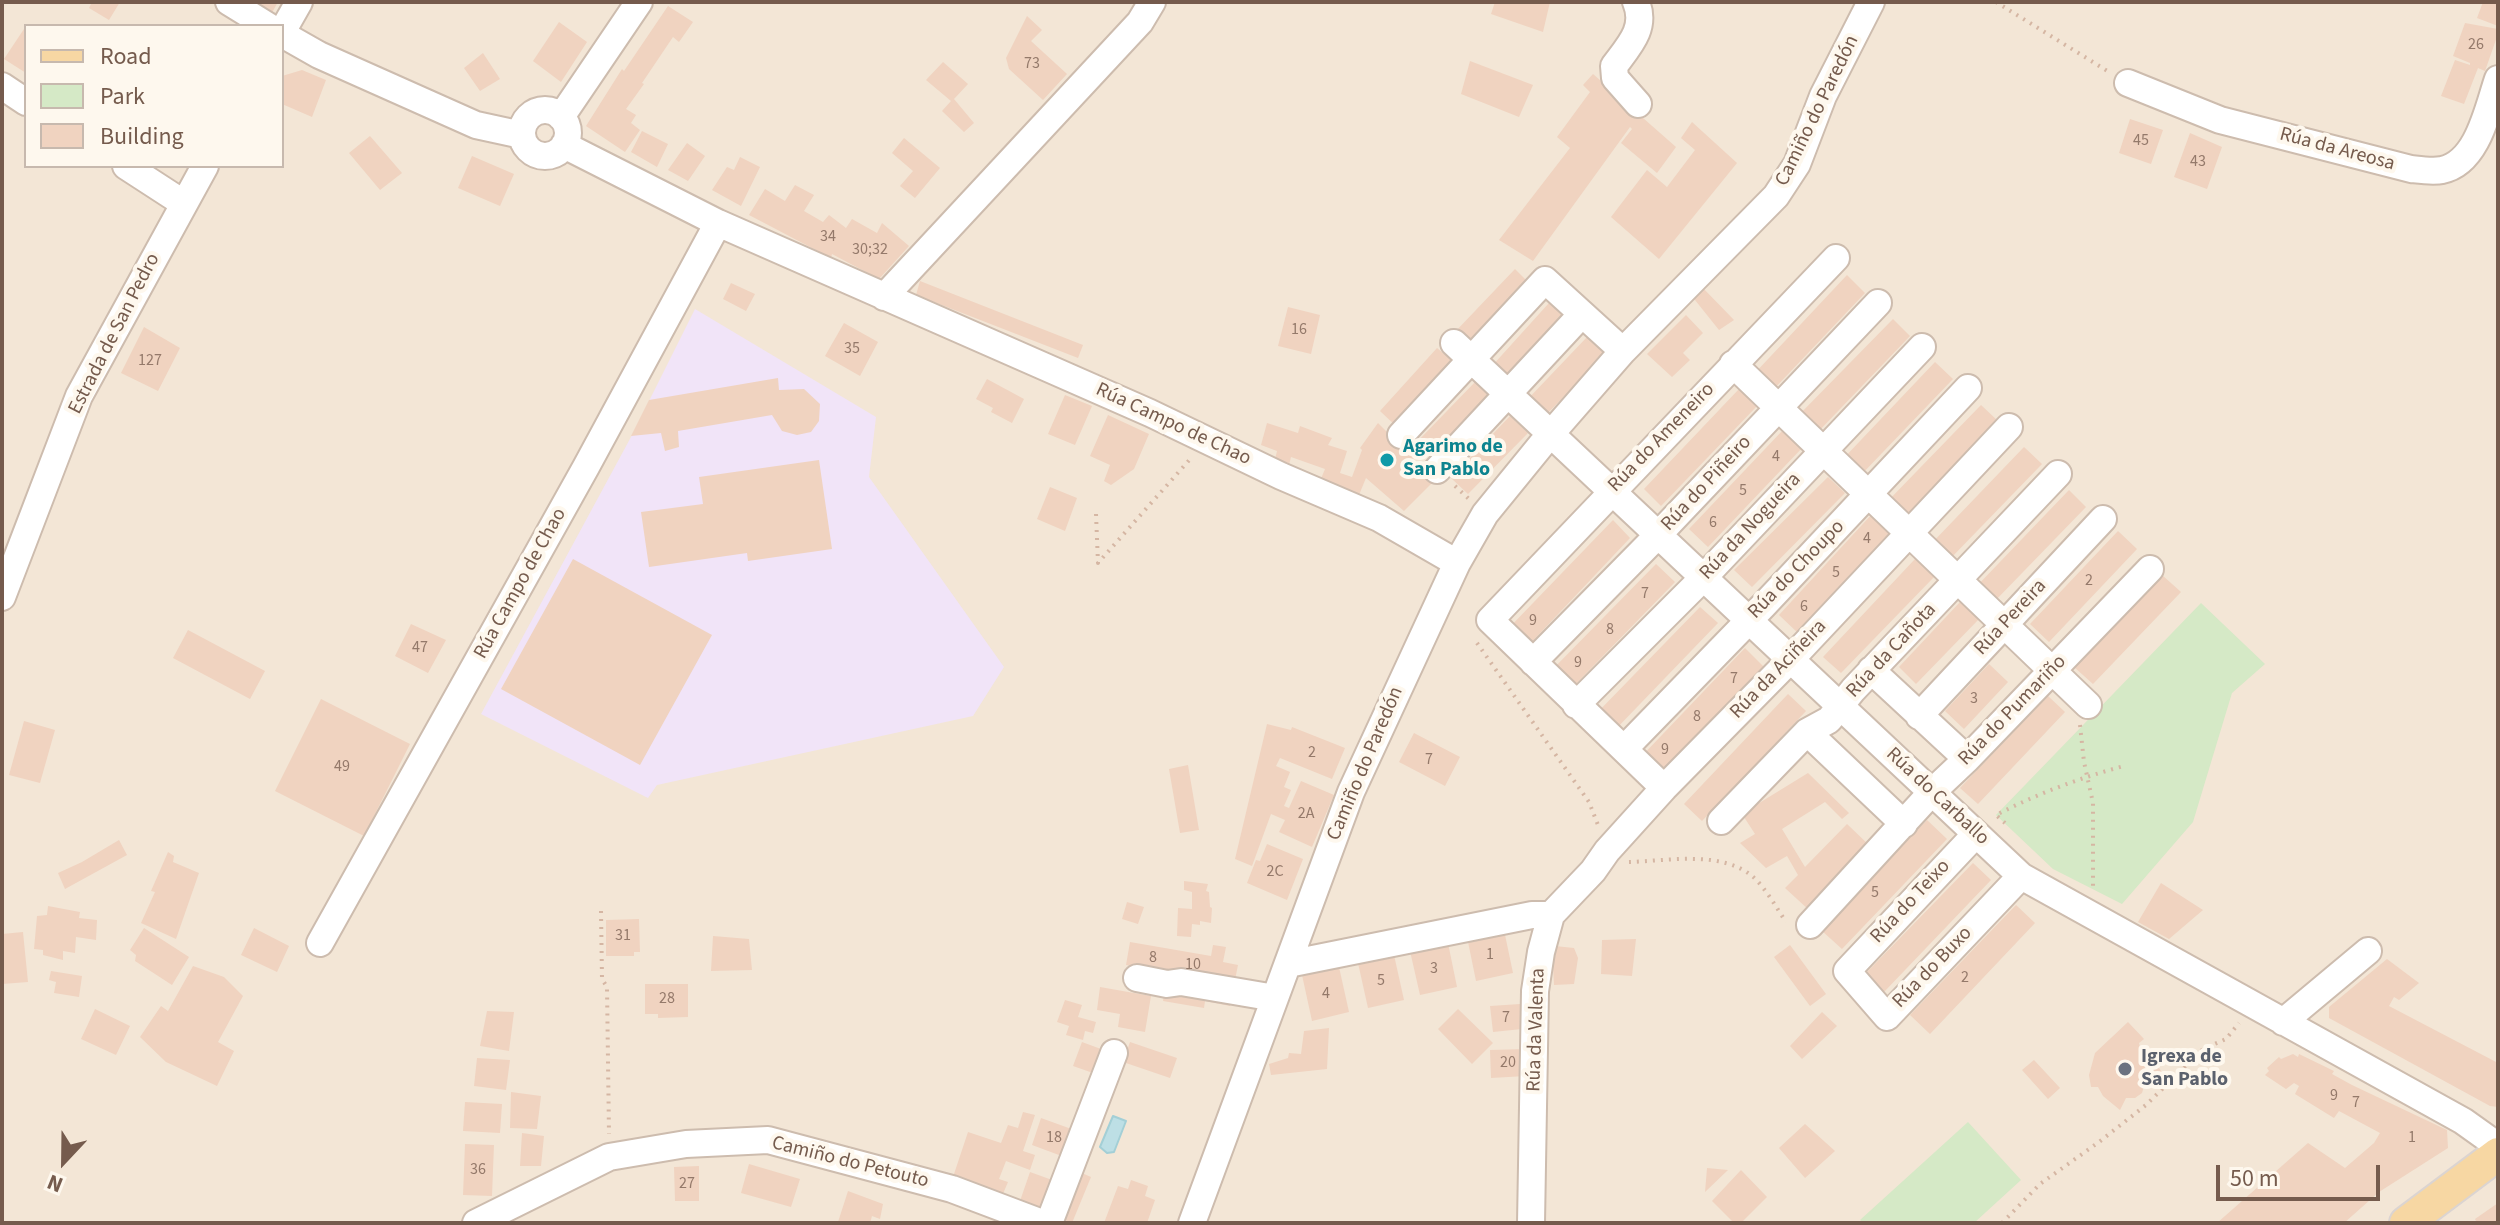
<!DOCTYPE html>
<meta charset="utf-8">
<style>
body{margin:0}
#map{position:relative;width:2500px;height:1225px;overflow:hidden;background:#fcf4e8;font-family:"Source Sans 3",sans-serif}
canvas{display:block}
.frame{position:absolute;inset:0;border:4px solid #755b4d;pointer-events:none}
.legend{position:absolute;left:24px;top:24px;width:260px;height:144px;box-sizing:border-box;background:#fef8ee;border:2px solid #c7b9ae;margin:0;padding:10px 14px;list-style:none;font-size:24px;color:#755b4d}
.legend li{display:flex;align-items:center;gap:16px;height:40px}
.legend b{width:40px;border:2px solid #c7b9ae}
.north{position:absolute;left:24px;top:1121px;width:80px;height:80px;-webkit-text-stroke:6px #fef8ee;paint-order:stroke;rotate:202deg;font-size:22px;font-weight:700;line-height:32px;text-align:center;color:#755b4d}
.north::after{content:'';display:block;margin:auto;width:28px;height:36px;background:#755b4d;clip-path:polygon(50% 0,100% 100%,50% 72%,0 100%)}
.scale{position:absolute;left:2216px;top:1165px;width:164px;height:36px;box-sizing:border-box;border:4px solid #755b4d;border-top:0;padding-left:10px;font-size:24px;line-height:28px;white-space:nowrap;color:#755b4d;-webkit-text-stroke:6px #fef8ee;paint-order:stroke}
</style>
<div id="map">
<canvas width="2500" height="1225"></canvas>
<div class="frame"></div>
<ul class="legend">
<li><b style="height:10px;background:#f7d7a3"></b>Road</li>
<li><b style="height:22px;background:#d5e9c6"></b>Park</li>
<li><b style="height:22px;background:#f0d3c0"></b>Building</li>
</ul>
<div class="north">N</div>
<div class="scale">50 m</div>
</div>
<script>
const c = document.querySelector('canvas').getContext('2d');
c.lineJoin = 'round';
function fillPath(path, color) {
  c.fillStyle = color;
  c.fill(path, 'evenodd');
}
function strokePath(path, color, width, dash) {
  c.strokeStyle = color;
  c.lineWidth = width;
  c.lineCap = dash ? 'butt' : 'round';
  c.setLineDash(dash || []);
  c.stroke(path);
}
function write(font, color, halo, rows, align = 'center') {
  c.font = font + ' "Source Sans 3",sans-serif';
  c.lineWidth = 8;
  c.setLineDash([]);
  c.textBaseline = 'middle';
  c.strokeStyle = halo;
  c.fillStyle = color;
  for (const [text, x, y, turn = 0] of rows) {
    c.save();
    c.translate(x, y);
    c.rotate((+turn || 0) * Math.PI / 180);
    c.textAlign = isNaN(turn) ? turn : align;
    if (halo) c.strokeText(text, 0, 0);
    c.fillText(text, 0, 0);
    c.restore();
  }
}
fillPath(new Path2D(`
 M2,2H2498V1223H2ZM26,26H282V166H26Z`), '#f3e6d6');
fillPath(new Path2D(`
 M695,309L876,417L869,477L1004,667L973,716L657,785L648,798L481,714L631,437Z`), '#f1e4f8');
fillPath(new Path2D(`
 M2201,603L2265,664L2232,693L2193,822L2122,904L2053,869L1996,815Z
 M1968,1122L2021,1180L1974,1223H1863L1860,1220Z`), '#d5e9c6');
const water = new Path2D(`
 M1113,1116L1126,1121L1114,1152L1107,1153L1100,1147Z`);
fillPath(water, '#bddfe5');
strokePath(water, '#a3cfd6', 2);
fillPath(new Path2D(`
 M92,2H120L109,20L89,8Z
 M245,2H278L270,16Z
 M1495,2H1550L1543,32L1491,14Z
 M2483,2H2498V26L2477,18Z
 M668,6L693,22L679,42L673,37L642,83L644,84L626,109L636,115L631,123L640,130L625,152L586,126L622,69L624,71Z
 M1027,16L1042,30L1031,41L1067,74L1043,100L1009,69L1006,58Z
 M559,22L587,42L561,82L533,61Z
 M2465,23L2498,29V34L2485,71L2478,68L2464,104L2441,96L2455,60L2470,65V63L2453,56Z
 M26,26V73L4,59Z
 M483,53L500,79L480,91L464,68Z
 M1470,61L1533,85L1519,117L1461,94Z
 M943,62L968,84L954,99L974,123L964,132L942,111L951,101L926,80Z
 M302,70L326,80L312,117L282,104V76Z
 M1593,74L1676,147L1657,173L1621,143L1632,129L1630,127L1533,261L1499,240L1570,148L1557,137L1590,92L1583,85Z
 M2130,119L2163,130L2151,164L2119,153Z
 M1692,122L1737,163L1659,259L1611,217L1647,170L1667,187L1695,150L1681,138Z
 M642,131L668,144L657,167L631,152Z
 M2190,133L2222,147L2207,189L2174,177Z
 M370,136L402,173L380,190L349,153Z
 M904,138L940,168L915,198L900,186L913,171L892,153Z
 M687,143L705,156L688,181L668,170Z
 M472,156L514,174L500,206L458,188Z
 M740,157L760,167L741,206L712,190L727,167L734,170Z
 M795,185L814,195L804,211L823,222L829,215L846,228L852,219L877,233L882,223L909,246L879,279L832,254L831,258L749,215L765,189L785,201Z
 M1515,269L1532,286L1473,348L1455,332Z
 M1847,275L1865,293L1772,391L1754,374Z
 M920,281L1083,345L1078,358L916,295Z
 M731,283L755,294L746,311L723,299Z
 M1701,286L1734,320L1719,330L1691,295Z
 M1549,303L1567,320L1509,381L1492,366Z
 M1288,307L1320,315L1311,354L1278,346Z
 M1686,315L1703,333L1683,353L1690,360L1672,377L1647,354Z
 M1893,319L1910,336L1816,434L1797,417Z
 M844,323L878,342L860,376L825,356Z
 M144,327L180,348L158,391L121,373Z
 M1588,336L1606,353L1545,416L1527,400Z
 M1437,348L1456,364L1397,427L1380,411Z
 M1935,362L1953,379L1860,476L1842,460Z
 M778,378L779,390L804,389L820,404L819,421L811,432L797,435L782,431L772,415L678,431L679,447L665,451L661,433L631,436L649,400Z
 M987,379L1024,399L1012,423L991,412L993,408L976,399Z
 M1476,381L1493,397L1433,460L1416,443Z
 M1739,389L1757,406L1661,506L1644,489Z
 M1065,395L1092,406L1075,445L1048,434Z
 M1981,405L1998,421L1903,519L1886,503Z
 M1108,415L1149,434L1134,469L1111,485L1104,481L1110,465L1090,456Z
 M1510,416L1528,433L1468,494L1451,478Z
 M1267,423L1298,433L1300,426L1332,438L1328,445L1347,451L1340,473L1352,477L1362,450L1360,448L1378,423L1435,480L1404,511L1366,478L1356,502L1318,486L1325,469L1291,457L1287,473L1273,468L1277,451L1261,445Z
 M1783,430L1802,448L1708,547L1689,529Z
 M2024,447L2042,464L1949,560L1931,544Z
 M819,460L832,549L748,561L747,553L649,567L641,512L703,504L699,477Z
 M1828,477L1845,493L1752,587L1734,570Z
 M1050,487L1077,498L1065,531L1037,519Z
 M2069,490L2086,507L1992,604L1975,588Z
 M1873,513L1893,531L1798,633L1779,615Z
 M1613,520L1630,538L1526,648L1507,630Z
 M2118,531L2137,549L2049,642L2030,624Z
 M573,559L712,635L640,765L501,689Z
 M1915,559L1934,577L1841,673L1823,657Z
 M1656,564L1675,582L1569,691L1550,672Z
 M2162,575L2181,592L2093,684L2074,667Z
 M1961,601L1979,619L1916,684L1899,667Z
 M1700,607L1718,623L1613,732L1595,715Z
 M411,624L446,640L428,673L395,656Z
 M188,630L265,671L250,699L173,658Z
 M1745,648L1764,667L1659,777L1640,758Z
 M1989,664L2008,682L1964,729L1945,711Z
 M1788,694L1806,711L1702,821L1684,804Z
 M2048,696L2065,712L1978,804L1960,788Z
 M321,699L410,744L364,836L275,791Z
 M24,721L55,730L40,783L9,775Z
 M1267,724L1291,730L1292,727L1345,748L1332,779L1280,758L1276,766L1290,772L1284,787L1291,790L1284,806L1289,808L1301,781L1334,795L1312,847L1279,832L1285,820L1271,814L1252,866L1235,859Z
 M1414,733L1460,757L1445,786L1399,762Z
 M1188,765L1199,830L1180,833L1169,769Z
 M1808,773L1849,813L1842,819L1825,802L1782,829L1805,867L1847,824L1871,847L1809,910L1785,888L1798,875L1787,856L1766,868L1740,843L1755,834L1744,817L1756,805Z
 M1927,820L1947,839L1842,949L1821,930Z
 M119,840L127,855L65,889L58,873L82,862Z
 M1267,844L1303,859L1287,900L1247,883L1256,860L1260,861Z
 M168,852L174,856L173,862L199,873L176,939L141,923L155,892L151,891Z
 M1973,863L1991,880L1884,992L1866,973Z
 M1184,881L1208,884L1206,891L1209,892L1210,907L1212,908L1211,923L1200,921V925L1192,924L1191,937L1177,936L1178,908L1192,909V892L1184,890Z
 M2161,883L2203,910L2169,939L2138,922Z
 M1127,902L1144,907L1138,924L1122,919Z
 M2016,905L2035,923L1930,1034L1910,1015Z
 M48,906L80,912L79,918L97,920L96,940L76,937L75,953L63,951V960L43,955V950L34,949L37,916L47,915Z
 M639,919L640,952H634V956H606V920Z
 M144,928L189,957L172,985L135,961L136,955L130,950Z
 M254,928L289,946L277,972L241,955Z
 M1504,930L1513,973L1476,981L1467,937Z
 M23,932L28,982L2,984V934Z
 M713,936L749,939L752,970L711,971Z
 M1636,939L1632,976L1601,974L1602,940Z
 M1130,942L1211,956L1213,945L1226,947L1223,962L1238,965L1234,985L1126,965Z
 M1448,943L1457,987L1420,995L1410,951Z
 M1790,945L1826,994L1810,1006L1774,957Z
 M1555,946L1574,948L1578,958L1574,984L1554,985L1553,965L1550,962Z
 M1394,955L1404,1000L1368,1008L1358,963Z
 M2387,959L2419,983L2399,1000L2394,997L2389,1006L2498,1063V1107L2490,1106L2329,1018V1007Z
 M193,966L224,977L243,996L218,1042L234,1051L217,1086L166,1062L140,1037L161,1006L168,1011Z
 M1339,967L1349,1012L1312,1021L1302,975Z
 M51,971L82,976L79,997L54,993L56,982L49,980Z
 M645,984H688V1017L658,1018V1014H645Z
 M1100,987L1151,996L1145,1032L1118,1027L1120,1014L1097,1010Z
 M1165,987L1232,997L1230,1006L1205,1001L1204,1008L1163,1001Z
 M1065,1000L1082,1005L1078,1017L1096,1022L1093,1033L1085,1031L1083,1040L1066,1035L1069,1026L1057,1022Z
 M1520,1004L1522,1029L1493,1032L1490,1006Z
 M95,1009L130,1026L116,1055L81,1039Z
 M1458,1009L1493,1043L1472,1064L1438,1029Z
 M487,1011L514,1012L509,1051L480,1046Z
 M1822,1012L1837,1026L1802,1059L1790,1046Z
 M2128,1022L2144,1039L2139,1043L2140,1047L2150,1050L2161,1059L2155,1062L2163,1074L2145,1083L2142,1093L2135,1098H2126L2120,1110L2103,1096L2098,1087H2091L2089,1075L2095,1053Z
 M1329,1028L1327,1069L1271,1075L1269,1064L1288,1058L1289,1053L1301,1054L1304,1031Z
 M1082,1042L1101,1049L1093,1073L1073,1066Z
 M1130,1042L1177,1058L1170,1078L1123,1062Z
 M1525,1049L1526,1076L1491,1078L1490,1050Z
 M2293,1054L2298,1057L2299,1054L2334,1071L2332,1074L2352,1085L2447,1130L2448,1148L2379,1192L2344,1223H2217L2308,1143L2345,1168L2374,1143L2380,1133L2339,1111L2334,1118L2295,1094L2299,1086L2294,1083L2286,1089L2265,1075L2269,1071L2267,1068L2279,1057L2281,1059Z
 M477,1058L510,1060L506,1090L474,1086Z
 M2034,1060L2060,1088L2048,1099L2022,1070Z
 M511,1092L541,1096L537,1129L510,1128Z
 M465,1102L502,1104L500,1133L463,1131Z
 M1023,1112L1035,1115L1023,1151L1035,1155L1030,1170L1006,1161L999,1179L1008,1182L1002,1196L952,1180L968,1132L1001,1143L1008,1125L1018,1128Z
 M1041,1118L1077,1131L1067,1158L1032,1145Z
 M1805,1124L1835,1151L1805,1178L1779,1148Z
 M522,1133L544,1136L541,1166H520Z
 M465,1144L494,1145L492,1196L463,1195Z
 M749,1164L800,1179L791,1207L741,1193Z
 M699,1166V1201H675L674,1167Z
 M1707,1168L1728,1170L1705,1192Z
 M1075,1170L1091,1177L1072,1223L1057,1217Z
 M1741,1170L1767,1197L1741,1223H1734L1712,1201Z
 M1030,1172L1055,1181L1044,1210L1020,1201Z
 M1131,1180L1148,1186L1145,1196L1155,1200L1147,1223H1104L1118,1186L1128,1189Z
 M848,1191L883,1204L880,1219L872,1216L870,1223L838,1222Z
 M2498,1203V1223H2477L2475,1219Z`), '#f0d3c0');
const minor = new Path2D(`
 M229,2L268,26
 M1636,2C1647,28 1629,46 1614,66L1615,78L1638,104
 M282,32L299,2
 M282,34L319,55L476,125L522,135
 M2128,83L2220,120L2411,169C2420,170 2433,172 2442,170C2478,163 2488,108 2498,79
 M2,86L26,102
 M522 133a23 23 0 1 1 46 0a23 23 0 1 1-46 0Z
 M561,117L639,2
 M564,145L718,223L1150,413L1281,476L1379,518L1457,563
 M126,166L183,203
 M884,297L1140,22L1152,2
 M1454,343L2021,876L2463,1121L2498,1146
 M1733,364L2088,705
 M1401,435L1545,280L1623,351
 M1437,470L1582,314
 M2,597L79,396L205,166
 M1533,662L1658,535L1878,303
 M1871,670L1967,759
 M1576,705L1703,578L1922,347
 M1919,716L2103,519
 M1807,732L1904,824
 M1624,749L1764,605L1968,388
 M1664,788L1490,620L1836,258
 M1721,821L1807,732L1829,720L1853,690L2058,474
 M1976,834L1847,971L1887,1017L2021,876
 M1810,925L1932,792L1967,759L2150,569
 M320,943L586,467L718,223
 M1288,964L1532,915H1551
 M1137,978L1167,984L1181,982L1275,998
 M2283,1022L2368,951
 M476,1223L609,1157L686,1144L768,1140L952,1189L1042,1223
 M1049,1223L1114,1053
 M1192,1223L1351,792L1457,563L1485,514L1542,444L1623,351L1776,196L1797,164L1823,96L1871,2
 M1531,1223L1535,991L1541,952L1551,915L1593,871L1607,851L1664,788L1790,660L2009,427`);
const major = new Path2D(`
 M2406,1223L2498,1154`);
strokePath(minor, '#cdbcae', 30);
strokePath(major, '#dbd4d1', 36);
strokePath(new Path2D(`
 M1996,2L2109,72
 M1455,486L1469,499
 M1096,514L1098,563L1192,457
 M1477,643L1589,802L1598,825
 M2080,725L2084,762L2093,803V889
 M2005,823L1996,815C2037,794 2079,778 2124,766
 M1629,862C1667,861 1720,850 1752,876C1765,887 1776,907 1786,922
 M601,911L602,979L607,987L609,1134
 M2002,1223L2040,1184L2099,1142L2146,1105L2203,1049L2226,1039L2239,1023`), '#d5b6a3', 4, [2, 6]);
strokePath(minor, '#fff', 26);
strokePath(major, '#f7d7a3', 32);
for (const [x, y, r, color] of [
 [1387,460,8,"#0f9aa8"],
 [2125,1069,8,"#6b7280"]
]) {
  const dot = new Path2D();
  dot.arc(x, y, r, 0, 2 * Math.PI);
  c.fillStyle = color;
  c.fill(dot);
  strokePath(dot, '#fef8ee', 3);
}
write('16px', '#94796a', null, [
 ["26",2476,45],
 ["73",1032,64],
 ["45",2141,141],
 ["43",2198,162],
 ["34",828,237],
 ["30;32",870,250],
 ["16",1299,330],
 ["35",852,349],
 ["127",150,361],
 ["4",1776,457],
 ["5",1743,491],
 ["6",1713,523],
 ["4",1867,539],
 ["5",1836,573],
 ["2",2089,581],
 ["7",1645,594],
 ["6",1804,607],
 ["9",1533,621],
 ["8",1610,630],
 ["47",420,648],
 ["9",1578,663],
 ["7",1734,679],
 ["3",1974,699],
 ["8",1697,717],
 ["9",1665,750],
 ["2",1312,753],
 ["7",1429,760],
 ["49",342,767],
 ["2A",1306,814],
 ["2C",1275,872],
 ["5",1875,893],
 ["31",623,936],
 ["1",1490,955],
 ["8",1153,958],
 ["10",1193,965],
 ["3",1434,969],
 ["2",1965,978],
 ["5",1381,981],
 ["4",1326,994],
 ["28",667,999],
 ["7",1506,1018],
 ["20",1508,1063],
 ["9",2334,1096],
 ["7",2356,1103],
 ["18",1054,1138],
 ["1",2412,1138],
 ["36",478,1170],
 ["27",687,1184]
]);
write('20px', '#755b4d', '#fef8ee', [
 ["Camiño do Paredón",1818,111,-64],
 ["Rúa da Areosa",2337,150,15],
 ["Estrada de San Pedro",115,334,-63],
 ["Rúa Campo de Chao",1173,425,25],
 ["Rúa do Ameneiro",1662,438,-46],
 ["Rúa do Piñeiro",1707,484,-47],
 ["Rúa da Nogueira",1751,527,-47],
 ["Rúa do Choupo",1797,570,-46],
 ["Rúa Campo de Chao",521,584,-61],
 ["Rúa Pereira",2011,618,-47],
 ["Rúa da Cañota",1892,651,-47],
 ["Rúa da Aciñeira",1779,670,-46],
 ["Rúa do Pumariño",2013,711,-46],
 ["Camiño do Paredón",1366,764,-67],
 ["Rúa do Carballo",1937,797,43],
 ["Rúa do Teixo",1911,902,-47],
 ["Rúa do Buxo",1933,968,-46],
 ["Rúa da Valenta",1537,1030,-88],
 ["Camiño do Petouto",850,1163,14]
]);
write('bold 20px', '#0d838f', '#fef8ee', [
 ["Agarimo de",1403,448],
 ["San Pablo",1403,471]
], 'left');
write('bold 20px', '#5b616d', '#fef8ee', [
 ["Igrexa de",2141,1058],
 ["San Pablo",2141,1081]
], 'left');
</script>
